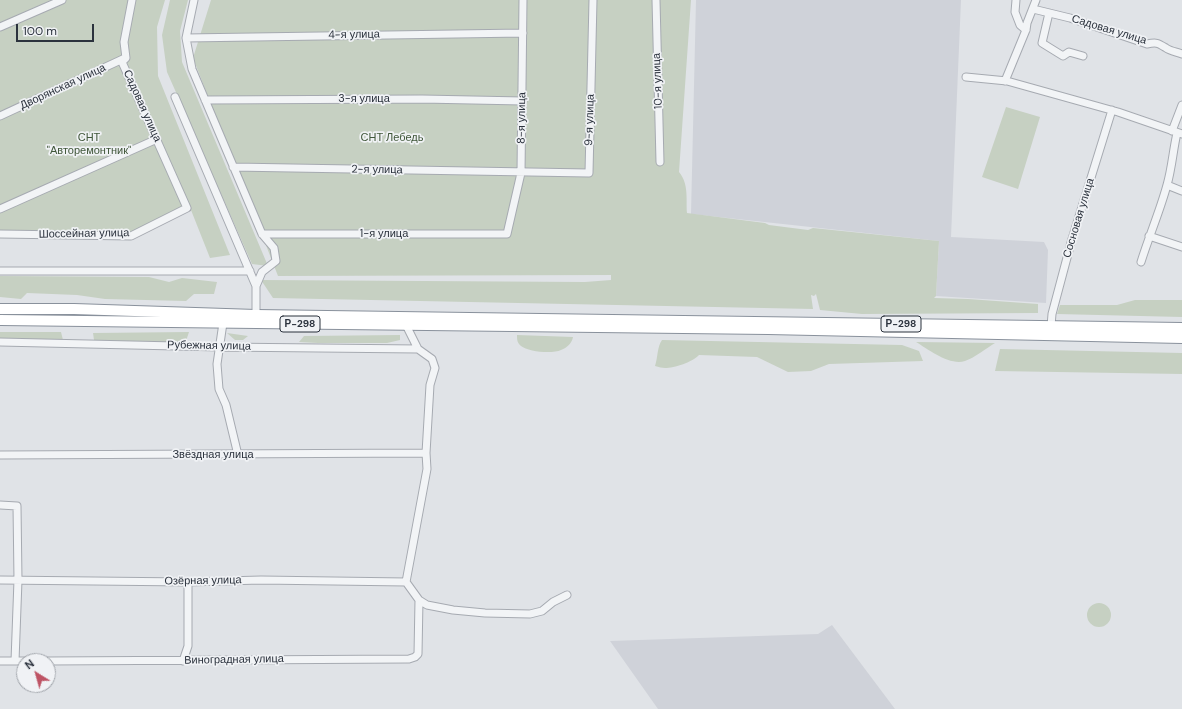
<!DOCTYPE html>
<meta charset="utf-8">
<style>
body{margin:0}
#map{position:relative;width:1182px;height:709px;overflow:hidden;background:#e0e3e7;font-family:"DM Sans",sans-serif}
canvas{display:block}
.north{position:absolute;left:16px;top:653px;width:40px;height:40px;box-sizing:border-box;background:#f0f2f5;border:1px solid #a1a5ab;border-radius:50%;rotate:323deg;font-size:11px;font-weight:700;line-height:16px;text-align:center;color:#2b323d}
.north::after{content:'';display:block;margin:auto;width:14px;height:18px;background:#be5465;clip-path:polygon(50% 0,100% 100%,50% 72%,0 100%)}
.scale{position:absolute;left:16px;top:24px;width:78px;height:18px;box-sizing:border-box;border:2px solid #2b323d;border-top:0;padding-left:5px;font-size:12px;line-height:14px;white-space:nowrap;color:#2b323d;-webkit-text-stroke:3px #f0f2f5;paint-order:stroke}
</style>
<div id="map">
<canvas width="1182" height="709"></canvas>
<div class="north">N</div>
<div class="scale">100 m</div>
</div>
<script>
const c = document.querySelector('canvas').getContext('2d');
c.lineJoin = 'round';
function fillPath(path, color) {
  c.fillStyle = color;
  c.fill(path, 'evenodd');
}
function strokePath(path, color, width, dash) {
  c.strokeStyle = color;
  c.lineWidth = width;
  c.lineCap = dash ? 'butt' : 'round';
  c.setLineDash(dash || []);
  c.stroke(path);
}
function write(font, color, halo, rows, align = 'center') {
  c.font = font + ' "DM Sans",sans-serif';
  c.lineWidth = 3.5;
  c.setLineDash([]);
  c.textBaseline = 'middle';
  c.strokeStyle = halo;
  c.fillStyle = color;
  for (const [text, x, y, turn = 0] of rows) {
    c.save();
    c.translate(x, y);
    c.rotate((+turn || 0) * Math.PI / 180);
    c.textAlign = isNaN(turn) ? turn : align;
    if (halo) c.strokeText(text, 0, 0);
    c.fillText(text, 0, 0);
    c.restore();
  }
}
fillPath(new Path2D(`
 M696,0H961L951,237L1044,242L1048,250L1046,303L936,296L939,241L691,214Z
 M832,625L895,709H658L610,641L818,634Z`), '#cfd2d9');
fillPath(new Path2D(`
 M0,0H165L157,27L158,76L230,255L210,258L189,205L131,233L0,232Z
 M170,0H188L180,31L182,62L268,266L252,264L167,72L162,35Z
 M211,0H691L679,172C689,184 686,199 687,213L765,223L769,225L808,230L813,228L939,241L936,296L934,298L968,299L1038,304V313L862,314L820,310L816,294L814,296L811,295L813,309L273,298L261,280L585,282L611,280V275L278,276L193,58Z
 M1006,107L1040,117L1018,189L982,177Z
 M0,276L149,277L169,282L182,278L217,282L214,294H194L186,301L105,299L77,295L27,293L21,299L0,297Z
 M1135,300H1182V317L1057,314L1060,305H1117Z
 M0,332H61L63,340H0Z
 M189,332L186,341C156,346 124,342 94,340L93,333Z
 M227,333L248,336L243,340H235Z
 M400,335V340L387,343H318L299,342L304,336Z
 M517,335L573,337C572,343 567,348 561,350C553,354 528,352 521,346C517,343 517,339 517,335Z
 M662,340L902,345L919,351L923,361L829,364L811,371L788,372L757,357L699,355C693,362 674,368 665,368C662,368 659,367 655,366C658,357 657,347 662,340Z
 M916,342L995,343C987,348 974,358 965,361C950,366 929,350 916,342Z
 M1000,349L1182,353V374L995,371Z
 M1087 615a12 12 0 1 1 24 0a12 12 0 1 1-24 0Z`), '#c6d0c2');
const minor = new Path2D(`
 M194,0L186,38L192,69L262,234L274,248L276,261L262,272L256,286V315
 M656,0L660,162
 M1016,0L1015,12L1020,25L1026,30
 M1033,9L1070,18L1147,44C1157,42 1158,43 1166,48C1170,51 1177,52 1182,54
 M1049,13L1042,43L1063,56L1069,52L1083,56
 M0,27L62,0
 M186,38L523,33
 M966,77L1007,81L1118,112L1182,134
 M1005,81L1026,30L1027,23L1036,0
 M175,97L256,286
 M205,100L422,99L523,101
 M0,116L125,58
 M1172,131L1182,105
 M233,167L589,173L593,0
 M1167,185L1182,191
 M0,209L157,139
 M0,234L131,236L187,208L122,62L126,58L124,42L132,0
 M262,234H507L521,173L523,0
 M1149,236L1182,247
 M1141,262C1149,236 1160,211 1167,185C1172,168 1173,150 1177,133
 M0,271H250
 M223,323L217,364L219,389L226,405L238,455
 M1051,326L1052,314L1072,239L1112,110
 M0,342L220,347L418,349
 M0,455L426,453
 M0,505L17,506L18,580L15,661
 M0,580L188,582L261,580L406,582
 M419,600L427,605L453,610L485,613L530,614L542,611L553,602L567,595
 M0,661H24
 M48,661L409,659L415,657L418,654L419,600L406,582L427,469L426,453L430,385L435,368L432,359L418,349L406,325
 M183,661L188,646V582`);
const highway = new Path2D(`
 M0,309H74L256,315L1182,328
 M0,320L768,329L1182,338`);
strokePath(minor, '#a6aab1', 9);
strokePath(highway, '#89919c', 12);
strokePath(minor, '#f2f4f6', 7);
strokePath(highway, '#fff', 10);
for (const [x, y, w] of [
 [300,324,40],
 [901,324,40]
]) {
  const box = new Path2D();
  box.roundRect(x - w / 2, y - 8, w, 16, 3);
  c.fillStyle = '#f0f2f5';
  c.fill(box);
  strokePath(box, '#2b323d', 1);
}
write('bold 10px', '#2b323d', null, [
 ["Р-298",300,324],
 ["Р-298",901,324]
]);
write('11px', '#2b323d', '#f0f2f5', [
 ["Садовая улица",1109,30,17],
 ["4-я улица",354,35,-1],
 ["10-я улица",658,81,-92],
 ["Дворянская улица",63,87,-25],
 ["3-я улица",364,99],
 ["Садовая улица",142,106,66],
 ["8-я улица",522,118,-89],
 ["9-я улица",590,120,-88],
 ["2-я улица",377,170,1],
 ["Сосновая улица",1079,218,-73],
 ["Шоссейная улица",84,234,-1],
 ["1-я улица",384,234],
 ["Рубежная улица",209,346,1],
 ["Звёздная улица",213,455],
 ["Озёрная улица",203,581,-1],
 ["Виноградная улица",234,660,-1]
]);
write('11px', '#40573a', '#f0f2f5', [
 ["СНТ",89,138],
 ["\"Авторемонтник\"",89,151],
 ["СНТ Лебедь",392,138]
]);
</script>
